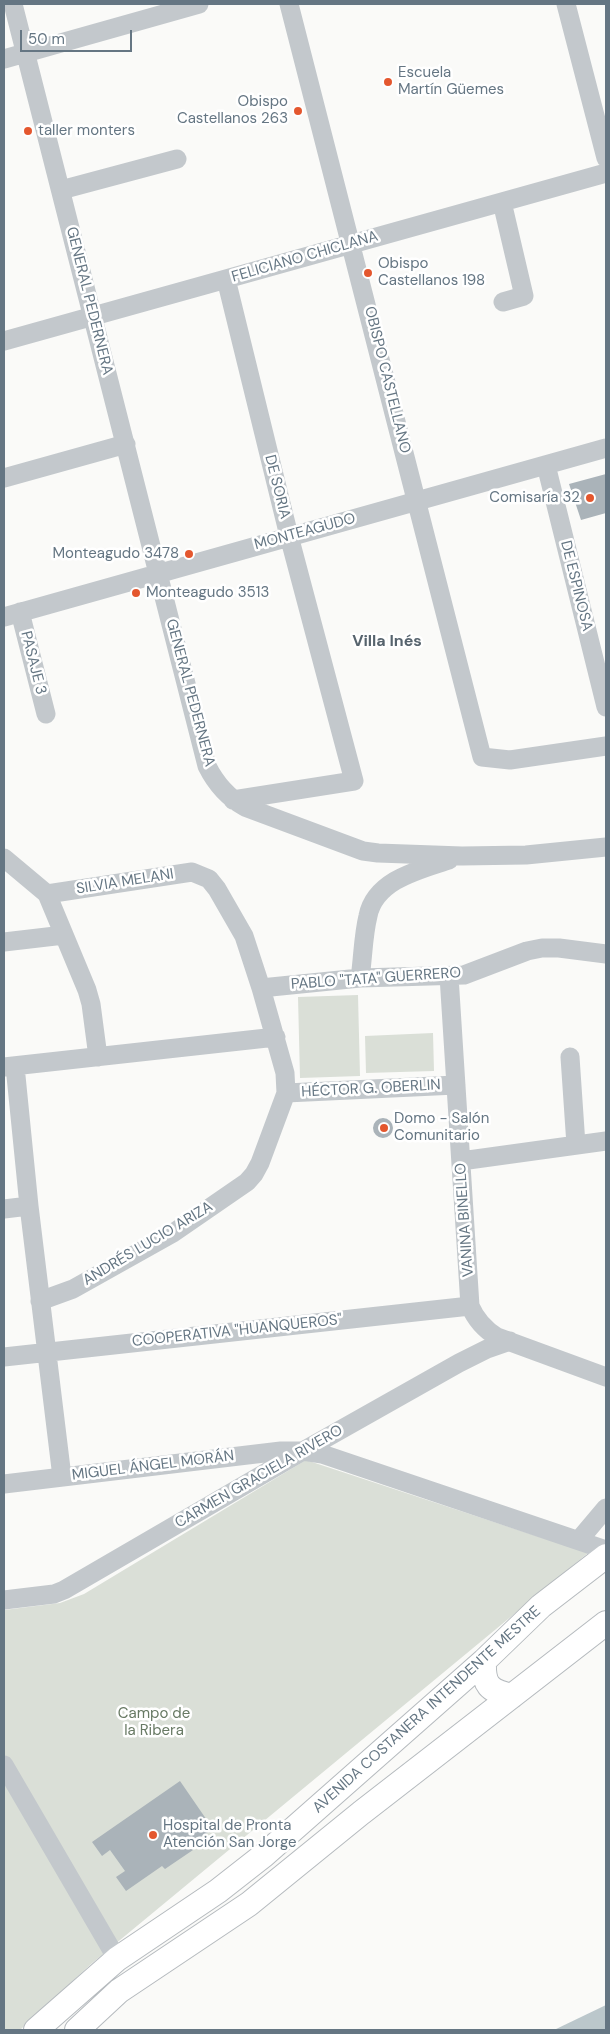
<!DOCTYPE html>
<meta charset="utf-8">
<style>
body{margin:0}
#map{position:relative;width:610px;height:2034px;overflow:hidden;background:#fafaf8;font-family:"DM Sans",sans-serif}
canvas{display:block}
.frame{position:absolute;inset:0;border:5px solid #657683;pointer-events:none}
.scale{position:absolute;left:20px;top:30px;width:112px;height:22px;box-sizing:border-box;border:2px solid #657683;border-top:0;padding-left:6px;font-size:15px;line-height:18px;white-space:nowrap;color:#657683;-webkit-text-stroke:4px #fff;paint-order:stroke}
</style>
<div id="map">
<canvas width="610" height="2034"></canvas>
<div class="frame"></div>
<div class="scale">50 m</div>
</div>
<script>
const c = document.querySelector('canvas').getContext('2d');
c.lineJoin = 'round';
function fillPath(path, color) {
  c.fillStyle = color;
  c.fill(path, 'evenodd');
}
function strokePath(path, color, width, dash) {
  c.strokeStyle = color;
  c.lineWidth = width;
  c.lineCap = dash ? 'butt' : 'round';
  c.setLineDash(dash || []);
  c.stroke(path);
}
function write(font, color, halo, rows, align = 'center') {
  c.font = font + ' "DM Sans",sans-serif';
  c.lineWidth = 5;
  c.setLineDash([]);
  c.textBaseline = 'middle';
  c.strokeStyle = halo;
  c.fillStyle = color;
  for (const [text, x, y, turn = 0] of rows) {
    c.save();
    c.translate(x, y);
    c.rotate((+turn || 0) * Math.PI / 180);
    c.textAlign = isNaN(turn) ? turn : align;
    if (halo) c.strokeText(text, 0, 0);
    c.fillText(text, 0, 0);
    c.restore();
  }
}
fillPath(new Path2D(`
 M358,995L360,1076L300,1078L298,997Z
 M433,1033L434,1071L366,1073L365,1036Z
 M306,1460L588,1553L91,1964L20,2030H4V1610L60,1603L84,1594Z`), '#dadfd7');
fillPath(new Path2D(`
 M606,2005V2030H554Z`), '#bbc7cb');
fillPath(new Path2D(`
 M606,474V513L581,520L569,484Z
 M373 1128a10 10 0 1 1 20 0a10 10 0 1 1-20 0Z
 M180,1781L213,1829L189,1845L193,1850L165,1869L162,1866L126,1891L116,1877L125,1871L110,1850L102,1856L92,1842Z`), '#aab3b9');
const major = new Path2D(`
 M484,1661C483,1685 489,1691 512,1696
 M36,2030L117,1959L218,1891L264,1855L484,1661L541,1606L606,1556
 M77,2030L119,1991L249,1904L361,1813L606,1623`);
strokePath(major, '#b5babe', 26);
strokePath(new Path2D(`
 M13,4L207,766C216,784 227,797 245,807L363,851L378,853L462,856L526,855L606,847
 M289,4L482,757L510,760L606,746
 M566,4L606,158
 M4,59L199,4
 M61,190L177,159
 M502,202L524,296L503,302
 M226,279L289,536L354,781L233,800
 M4,341L606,173
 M546,465L606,707
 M4,478L126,444
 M20,612L46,714
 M4,617L606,448
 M4,858L47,894L87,990L91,1004L98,1057
 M4,942L64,935
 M449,976L470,1306C476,1320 484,1329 497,1337L606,1377
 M360,978C363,958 363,936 368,916C375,880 419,870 449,860
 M261,988L360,978L464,975L527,951L542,948H559L606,954
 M570,1057L576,1145
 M15,1066L29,1206L62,1477
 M4,1067L276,1037
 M286,1093L456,1085
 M461,1161L606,1141
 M4,1209L29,1206
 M40,1301L73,1289L173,1233L247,1182L254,1174L260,1163L286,1093L285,1073L261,988L244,936L217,889L209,879L192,872L47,894
 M4,1357L470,1306
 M4,1484L281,1451H303L322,1454L606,1550
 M579,1540L606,1508
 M4,1600L54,1594L64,1590L303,1451L459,1363L487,1349L510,1341
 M4,1765L117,1959`), '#c3c8cc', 19);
strokePath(major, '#fff', 24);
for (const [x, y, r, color] of [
 [388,82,5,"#e4572e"],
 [298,111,5,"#e4572e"],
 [28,131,5,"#e4572e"],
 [368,273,5,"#e4572e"],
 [590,498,5,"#e4572e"],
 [189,554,5,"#e4572e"],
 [136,593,5,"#e4572e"],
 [384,1128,5,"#e4572e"],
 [153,1835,5,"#e4572e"]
]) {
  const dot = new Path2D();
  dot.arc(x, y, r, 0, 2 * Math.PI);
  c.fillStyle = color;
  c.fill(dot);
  strokePath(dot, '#fff', 2);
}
write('15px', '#657683', '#fff', [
 ["Escuela",398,73],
 ["Martín Güemes",398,90],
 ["Obispo",288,102,"right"],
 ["Castellanos 263",288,119,"right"],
 ["taller monters",38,131],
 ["Obispo",378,264],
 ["Castellanos 198",378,281],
 ["Comisaría 32",580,498,"right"],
 ["Monteagudo 3478",179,554,"right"],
 ["Monteagudo 3513",146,593],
 ["Domo - Salón",394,1119],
 ["Comunitario",394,1136],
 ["Hospital de Pronta",163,1826],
 ["Atención San Jorge",163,1843]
], 'left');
write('15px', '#657683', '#fff', [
 ["FELICIANO CHICLANA",305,257,-16],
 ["GENERAL PEDERNERA",89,301,76],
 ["OBISPO CASTELLANO",387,380,76],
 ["DE SORIA",277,487,76],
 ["MONTEAGUDO",305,532,-15],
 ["DE ESPINOSA",576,586,76],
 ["PASAJE 3",33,663,76],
 ["GENERAL PEDERNERA",190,693,75],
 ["SILVIA MELANI",125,882,-9],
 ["PABLO \"TATA\" GUERRERO",376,979,-4],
 ["HÉCTOR G. OBERLIN",371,1089,-3],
 ["VANINA BINELLO",465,1220,-94],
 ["ANDRÉS LUCIO ARIZA",148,1244,-31],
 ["COOPERATIVA \"HUANQUEROS\"",237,1331,-6],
 ["MIGUEL ÁNGEL MORÁN",153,1466,-7],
 ["CARMEN GRACIELA RIVERO",259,1477,-30],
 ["AVENIDA COSTANERA INTENDENTE MESTRE",427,1710,-42]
]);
write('15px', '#687a64', '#fff', [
 ["Campo de",154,1714],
 ["la Ribera",154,1731]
]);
write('bold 16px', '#57646e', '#fff', [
 ["Villa Inés",387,642]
]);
</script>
